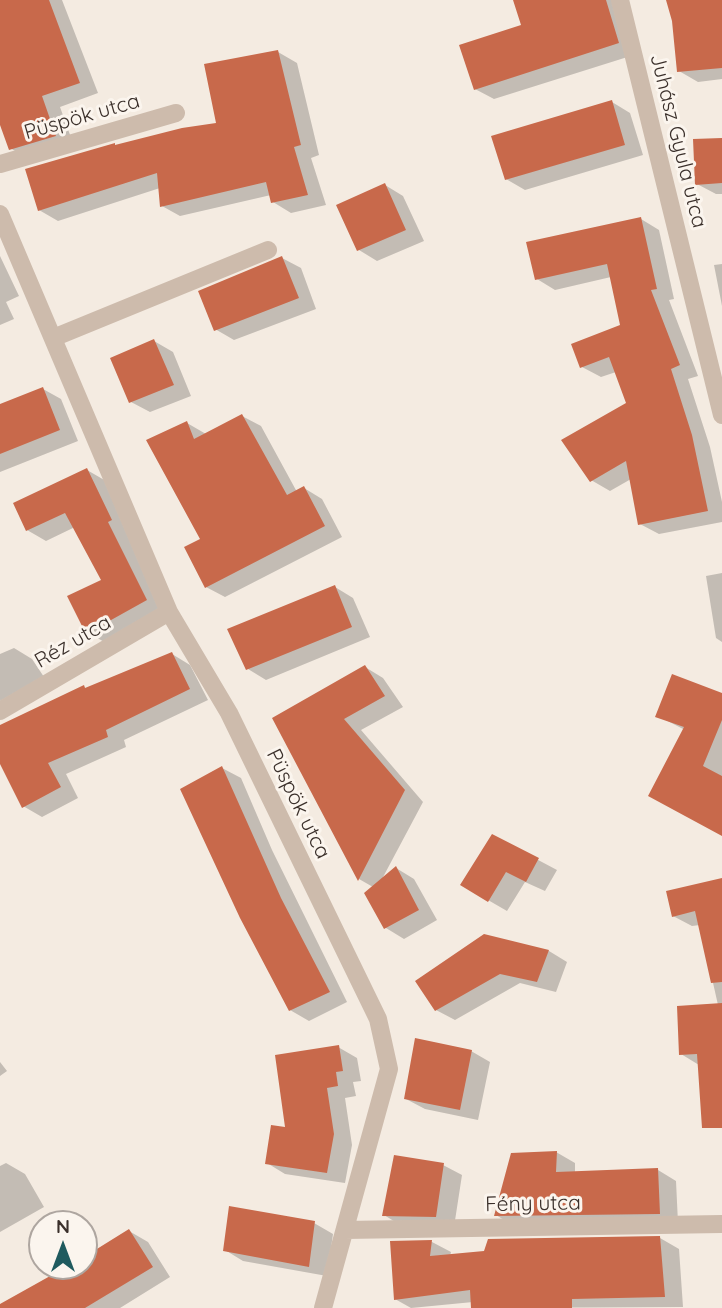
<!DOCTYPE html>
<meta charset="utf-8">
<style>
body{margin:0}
#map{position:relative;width:722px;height:1308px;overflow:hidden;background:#f4ebe1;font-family:Quicksand,sans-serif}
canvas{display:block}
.north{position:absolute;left:28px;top:1210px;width:70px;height:70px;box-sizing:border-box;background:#fbf5ee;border:2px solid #aea6a0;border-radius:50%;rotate:0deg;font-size:19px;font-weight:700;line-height:28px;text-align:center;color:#3b302b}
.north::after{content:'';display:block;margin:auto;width:24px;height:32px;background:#1f5a5e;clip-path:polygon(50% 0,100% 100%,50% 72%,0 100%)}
</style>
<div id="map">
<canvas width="722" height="1308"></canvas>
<div class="north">N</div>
</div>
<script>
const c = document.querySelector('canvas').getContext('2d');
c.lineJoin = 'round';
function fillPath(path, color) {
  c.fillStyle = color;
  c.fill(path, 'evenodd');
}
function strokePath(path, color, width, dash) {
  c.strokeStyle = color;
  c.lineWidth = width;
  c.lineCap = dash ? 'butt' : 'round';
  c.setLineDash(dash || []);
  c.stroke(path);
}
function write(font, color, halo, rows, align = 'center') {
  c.font = font + ' Quicksand,sans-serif';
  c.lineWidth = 6;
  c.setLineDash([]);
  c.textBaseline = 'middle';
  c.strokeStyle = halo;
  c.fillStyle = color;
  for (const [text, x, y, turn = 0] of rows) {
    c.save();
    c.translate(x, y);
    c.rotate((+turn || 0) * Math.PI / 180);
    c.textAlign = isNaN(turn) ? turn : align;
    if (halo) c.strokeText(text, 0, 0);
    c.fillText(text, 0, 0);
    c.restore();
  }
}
fillPath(new Path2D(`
 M0,0H62L98,93L60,107L74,146L29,159L10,148L0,120Z
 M514,0H620L637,54L494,99L475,89L523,27Z
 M668,0H722V79L698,82L679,71L674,20Z
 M278,52L297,63L319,155L311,158L326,205L291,213L273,202L271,195L180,216L162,206L160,188L58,221L39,210L114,145L117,146L219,125Z
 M612,102L630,113L643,155L525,190L506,179Z
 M722,140V194H716L697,184Z
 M385,185L403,196L424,241L377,261L359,250Z
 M641,219L659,230L674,299L669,300L698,376L688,379L710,447L722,502V522L659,534L640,524L631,479L610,491L591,480L628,403L616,372L601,377L582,367L622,326L611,277L555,290L537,279Z
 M0,256L19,296L6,302L14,319L0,325Z
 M282,258L301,268L316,309L234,340L215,329Z
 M722,264V306L714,265Z
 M154,341L173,352L191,396L150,412L131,402Z
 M43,389L61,399L78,441L0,472V406Z
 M242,416L261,426L297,492L304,488L322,499L342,537L225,597L206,587L187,423L206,434Z
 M87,470L106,481L129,531L126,532L165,611L106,643L87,632L103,580L75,527L46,541L27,530Z
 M722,573V642L716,638L706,576Z
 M335,587L353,598L370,637L266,680L248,669Z
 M14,648L32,659L44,677L0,701V654Z
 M172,654L190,665L208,700L124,740L126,747L66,774L78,798L42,817L23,806L0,760V727L84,687L87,689Z
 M365,667L383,678L403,707L361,730L423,802L382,879L396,868L414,879L437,920L404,939L386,928L373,887L359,879L274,719Z
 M722,694V835L685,730L658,716Z
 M222,768L241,778L272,850L347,1002L309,1021L290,1010Z
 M493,836L557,870L545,891L525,882L507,911L462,885Z
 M722,880V1122L699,1065L681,1054L718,1005L700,925L692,926L673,916Z
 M549,951L567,962L556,992L520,983L455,1020L436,1010L417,981Z
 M338,1047L357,1058L361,1081L353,1082L356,1096L345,1098L352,1145L345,1183L285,1174L267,1163Z
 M471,1051L490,1062L478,1120L425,1109L406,1099Z
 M0,1062L7,1071L0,1076Z
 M556,1152L575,1163V1173L658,1170L676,1181L678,1223L514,1226L496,1215Z
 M6,1163L25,1174L44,1207L0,1232V1166Z
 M443,1165L462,1175L454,1227L402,1226L384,1215Z
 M314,1223L333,1234L327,1276L243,1261L225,1250Z
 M129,1231L148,1242L170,1277L120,1308H0V1306L72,1266H84V1259Z
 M660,1238L679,1249L683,1307L473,1308V1302L411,1308L395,1299L392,1242H432L451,1252L450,1256Z`), '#0003');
fillPath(new Path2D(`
 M0,0H49L80,83L42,96L56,136L9,150L0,125Z
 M513,0H606L619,43L474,90L459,45L521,25Z
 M666,0H722V68L677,72L672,21Z
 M278,50L301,145L294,147L308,195L271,203L266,182L160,207L157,173L38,211L25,169L115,143V145L182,128L216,123L204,64Z
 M612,100L625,145L505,180L491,136Z
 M722,138V183L695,185L693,139Z
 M385,183L406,230L357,251L336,205Z
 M641,217L657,289L651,290L680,365L671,369L692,435L708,511L638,525L626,461L590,482L561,440L626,403L609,357L580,368L571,344L620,325L607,264L535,280L526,242Z
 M282,256L299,298L214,331L198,291Z
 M154,339L174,385L129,403L110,358Z
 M43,387L60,430L0,454V404Z
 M242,414L287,495L304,486L325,526L205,588L184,547L200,539L146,440L187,421L194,439Z
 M87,468L112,520L108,522L147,600L86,634L67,596L101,580L65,513L26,531L13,503Z
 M335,585L352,627L246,670L227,629Z
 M172,652L190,689L106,730L108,737L48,763L61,787L22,808L0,764V725L84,685L85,688Z
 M365,665L385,696L344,719L405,790L358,881L272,718Z
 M672,674L722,693V720L703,766L722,776V836L648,796L684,727L655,717Z
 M222,766L281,898L330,992L289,1011L240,918L180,789Z
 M492,834L539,858L526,882L506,872L488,902L460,885Z
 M396,866L419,910L384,929L364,893Z
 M722,878V982L711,983L695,911L672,917L666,891Z
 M484,934L549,950L537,982L500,974L435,1011L415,981Z
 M722,1003V1128H702L697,1054L679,1055L677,1006Z
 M415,1038L472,1050L460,1110L404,1099Z
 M339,1045L343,1071L336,1072L338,1086L327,1088L334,1134L327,1173L265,1164L271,1125L285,1127L275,1055Z
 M557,1151L556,1172L658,1168L660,1214L494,1216L511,1153Z
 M394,1155L444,1163L436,1217L382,1216Z
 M229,1206L315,1221L309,1267L223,1251Z
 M129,1229L153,1267L85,1308H0V1304L68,1266H84V1257Z
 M660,1236L665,1297L572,1299V1308H471L470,1290L394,1300L390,1241L432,1240L430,1256L484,1251L488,1239Z`), '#c8694b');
strokePath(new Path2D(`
 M620,0L722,415
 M0,164L176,113
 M0,214L169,612L229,713L378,1019L389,1069L323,1308
 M53,338L268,250
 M0,711L169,612
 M345,1230L722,1224`), '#cdbbac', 18);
write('21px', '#3b302b', '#fbf5ee', [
 ["Püspök utca",82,117,-16],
 ["Juhász Gyula utca",678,141,76],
 ["Réz utca",73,642,-30],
 ["Püspök utca",298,804,64],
 ["Fény utca",533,1204,-1]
]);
</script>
